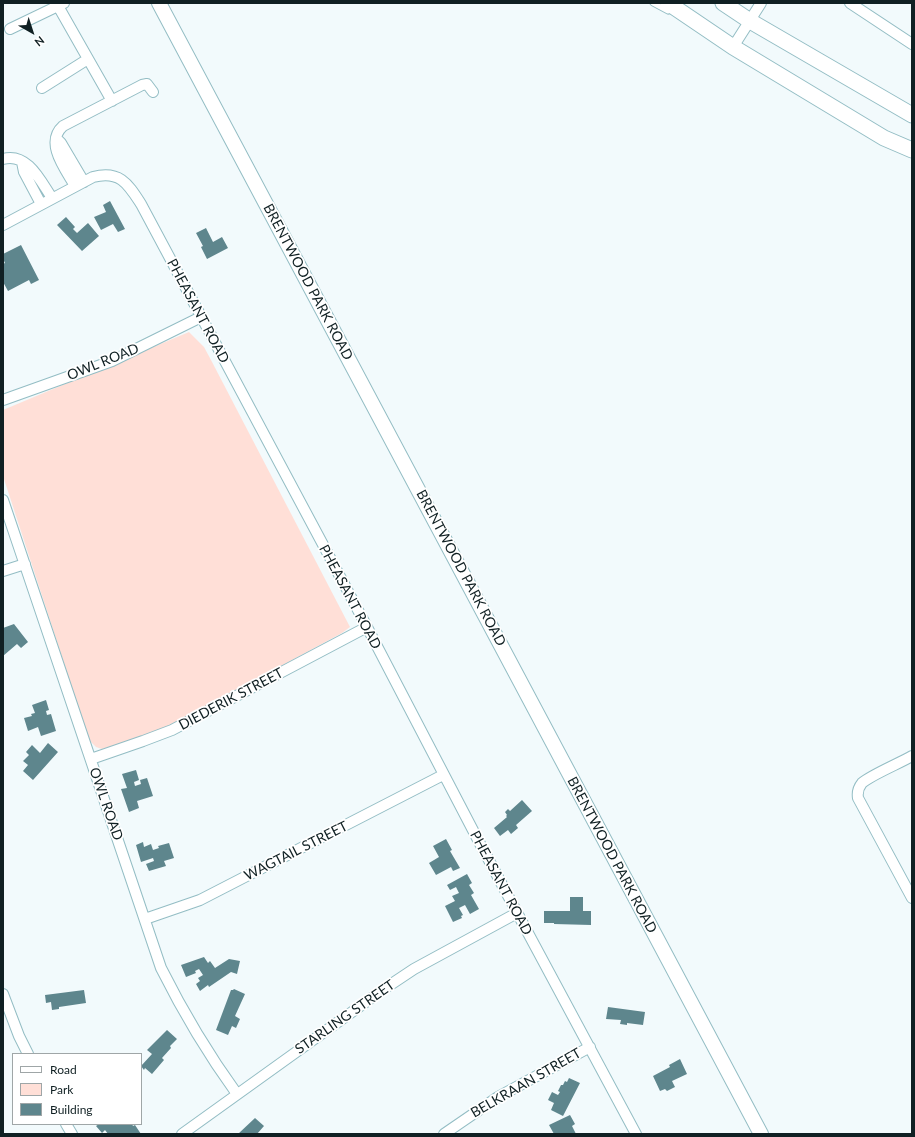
<!DOCTYPE html>
<style>
body{margin:0}
#map{position:relative;width:915px;height:1137px;overflow:hidden;background:#f2fafc;font-family:Lato,sans-serif}
canvas{display:block}
.frame{position:absolute;inset:0;border:4px solid #102023;pointer-events:none}
.legend{position:absolute;left:12px;top:1053px;width:130px;height:72px;box-sizing:border-box;background:#fff;border:1px solid #9fa6a7;margin:0;padding:5px 7px;list-style:none;font-size:12px;color:#102023}
.legend li{display:flex;align-items:center;gap:8px;height:20px}
.legend b{width:20px;border:1px solid #9fa6a7}
.north{position:absolute;left:12px;top:12px;width:40px;height:40px;-webkit-text-stroke:3px #fff;paint-order:stroke;rotate:141deg;font-size:11px;font-weight:700;line-height:16px;text-align:center;color:#102023}
.north::after{content:'';display:block;margin:auto;width:14px;height:18px;background:#102023;clip-path:polygon(50% 0,100% 100%,50% 72%,0 100%)}
</style>
<div id="map">
<canvas width="915" height="1137"></canvas>
<div class="frame"></div>
<ul class="legend">
<li><b style="height:5px;background:#fff"></b>Road</li>
<li><b style="height:11px;background:#ffdfd7"></b>Park</li>
<li><b style="height:11px;background:#5e868d"></b>Building</li>
</ul>
<div class="north">N</div>
</div>
<script>
const c = document.querySelector('canvas').getContext('2d');
c.lineJoin = 'round';
function fillPath(path, color) {
  c.fillStyle = color;
  c.fill(path, 'evenodd');
}
function strokePath(path, color, width, dash) {
  c.strokeStyle = color;
  c.lineWidth = width;
  c.lineCap = dash ? 'butt' : 'round';
  c.setLineDash(dash || []);
  c.stroke(path);
}
function write(font, color, halo, rows, align = 'center') {
  c.font = font + ' Lato,sans-serif';
  c.lineWidth = 3.5;
  c.setLineDash([]);
  c.textBaseline = 'middle';
  c.strokeStyle = halo;
  c.fillStyle = color;
  for (const [text, x, y, turn = 0] of rows) {
    c.save();
    c.translate(x, y);
    c.rotate((+turn || 0) * Math.PI / 180);
    c.textAlign = isNaN(turn) ? turn : align;
    if (halo) c.strokeText(text, 0, 0);
    c.fillText(text, 0, 0);
    c.restore();
  }
}
fillPath(new Path2D(`
 M189,332L204,347L211,360L350,627L342,633L168,727L116,745L102,749L96,747L89,740L3,476V410Z`), '#ffdfd7');
fillPath(new Path2D(`
 M110,201L125,229L118,232L113,224L101,230L94,217L106,212L103,205Z
 M66,217L75,227L73,229L77,233L88,223L99,236L82,251L57,225Z
 M206,228L213,242L222,237L228,248L207,259L201,247L203,246L196,233Z
 M21,245L39,280L31,284L29,280L8,291L3,282V264L5,263L3,259V254Z
 M14,624L28,642L21,648L17,644L3,656V628Z
 M46,700L49,710L46,711L47,715L51,714L56,731L41,736L38,727L28,731L24,718L32,716L31,714L35,713L32,705Z
 M48,743L58,752L33,780L23,771L28,765L23,761L29,755L26,752L32,745L40,753Z
 M136,770L139,780L134,782L135,786L141,784L140,780L147,778L153,796L137,801L139,808L129,812L121,789L127,788L122,774Z
 M522,800L532,811L516,825L518,828L511,834L508,830L500,836L494,828L507,817L506,816L507,815L505,812L508,809L510,811Z
 M446,839L452,850L450,851L460,868L453,871L451,867L436,875L429,863L439,857L433,846Z
 M143,842L144,847L151,844L153,850L159,848L158,846L169,843L174,858L164,861L166,866L149,871L146,864L154,861L153,858L141,862L136,845Z
 M467,874L472,883L469,885L474,893L471,895L479,909L470,914L465,905L459,908L463,915L461,916L462,918L453,922L445,906L455,901L452,896L459,893L456,887L450,890L447,885Z
 M570,897H583V911H591V925L554,924V923H544V911H570Z
 M204,957L208,963L210,961L215,968L229,959L240,961L237,974L231,972L209,987L208,985L200,991L196,984L200,981L198,978L203,975L199,969L195,971L196,973L186,977L181,965Z
 M234,989L245,994L235,1016L240,1019L236,1028L232,1026L228,1035L216,1030L231,990H233Z
 M84,990L86,1003L59,1007V1009L52,1010L51,1002L46,1003L45,995Z
 M608,1007L645,1012L643,1025L627,1023V1025L620,1024L621,1020L606,1019Z
 M167,1030L177,1039L170,1046L171,1048L162,1058L164,1060L152,1074L145,1068L144,1070L141,1066L152,1054L147,1050Z
 M680,1059L687,1074L672,1081L675,1087L667,1091L665,1089L660,1091L653,1076L670,1067L669,1065Z
 M569,1078L580,1083L563,1116L551,1110L554,1103L548,1100L552,1092L558,1095L560,1092L558,1091L561,1085H563L565,1081L567,1082Z
 M570,1115L575,1124L572,1126L576,1134H554L549,1125Z
 M255,1118L264,1126L257,1134H238Z
 M99,1124H132L133,1126L135,1125L141,1134H108L105,1130L102,1133L96,1126Z`), '#5e868d');
const lane = new Path2D(`
 M653,3L668,11`);
const street = new Path2D(`
 M850,3L912,44
 M58,6L112,101
 M10,29L64,3
 M733,47L761,3
 M42,88L88,59
 M56,138L61,143L84,182
 M3,159C28,152 41,182 52,198
 M22,162L24,172L41,204
 M75,186C66,170 44,143 63,126L142,85L147,84L153,92
 M3,225L93,177C120,170 128,184 141,204L367,627L477,838L636,1134
 M3,400L112,361L201,317
 M3,500L161,968C183,1012 208,1054 237,1094
 M3,571L25,564
 M912,756C900,763 871,775 862,783C858,788 857,792 858,798L912,898
 M91,759L143,741L172,730L367,627
 M145,919L200,900L443,775
 M3,994L19,1036L28,1054
 M66,1124L72,1134
 M182,1134L384,989L414,969L517,913
 M444,1134L498,1097L590,1047`);
const secondary = new Path2D(`
 M159,3L761,1134`);
const primary = new Path2D(`
 M668,3L733,47L884,138L912,150
 M723,3L750,21L912,115`);
strokePath(lane, '#93bdc4', 7);
strokePath(street, '#93bdc4', 12);
strokePath(secondary, '#93bdc4', 16);
strokePath(primary, '#93bdc4', 17);
strokePath(lane, '#fff', 5);
strokePath(street, '#fff', 10);
strokePath(secondary, '#fff', 14);
strokePath(primary, '#fff', 15);
write('14px', '#102023', '#fff', [
 ["BRENTWOOD PARK ROAD",308,282,62],
 ["PHEASANT ROAD",198,311,62],
 ["OWL ROAD",103,362,-22],
 ["BRENTWOOD PARK ROAD",461,568,62],
 ["PHEASANT ROAD",350,597,62],
 ["DIEDERIK STREET",231,699,-28],
 ["OWL ROAD",106,804,71],
 ["WAGTAIL STREET",296,851,-27],
 ["BRENTWOOD PARK ROAD",612,855,62],
 ["PHEASANT ROAD",501,883,62],
 ["STARLING STREET",345,1017,-35],
 ["BELKRAAN STREET",526,1083,-30]
]);
</script>
